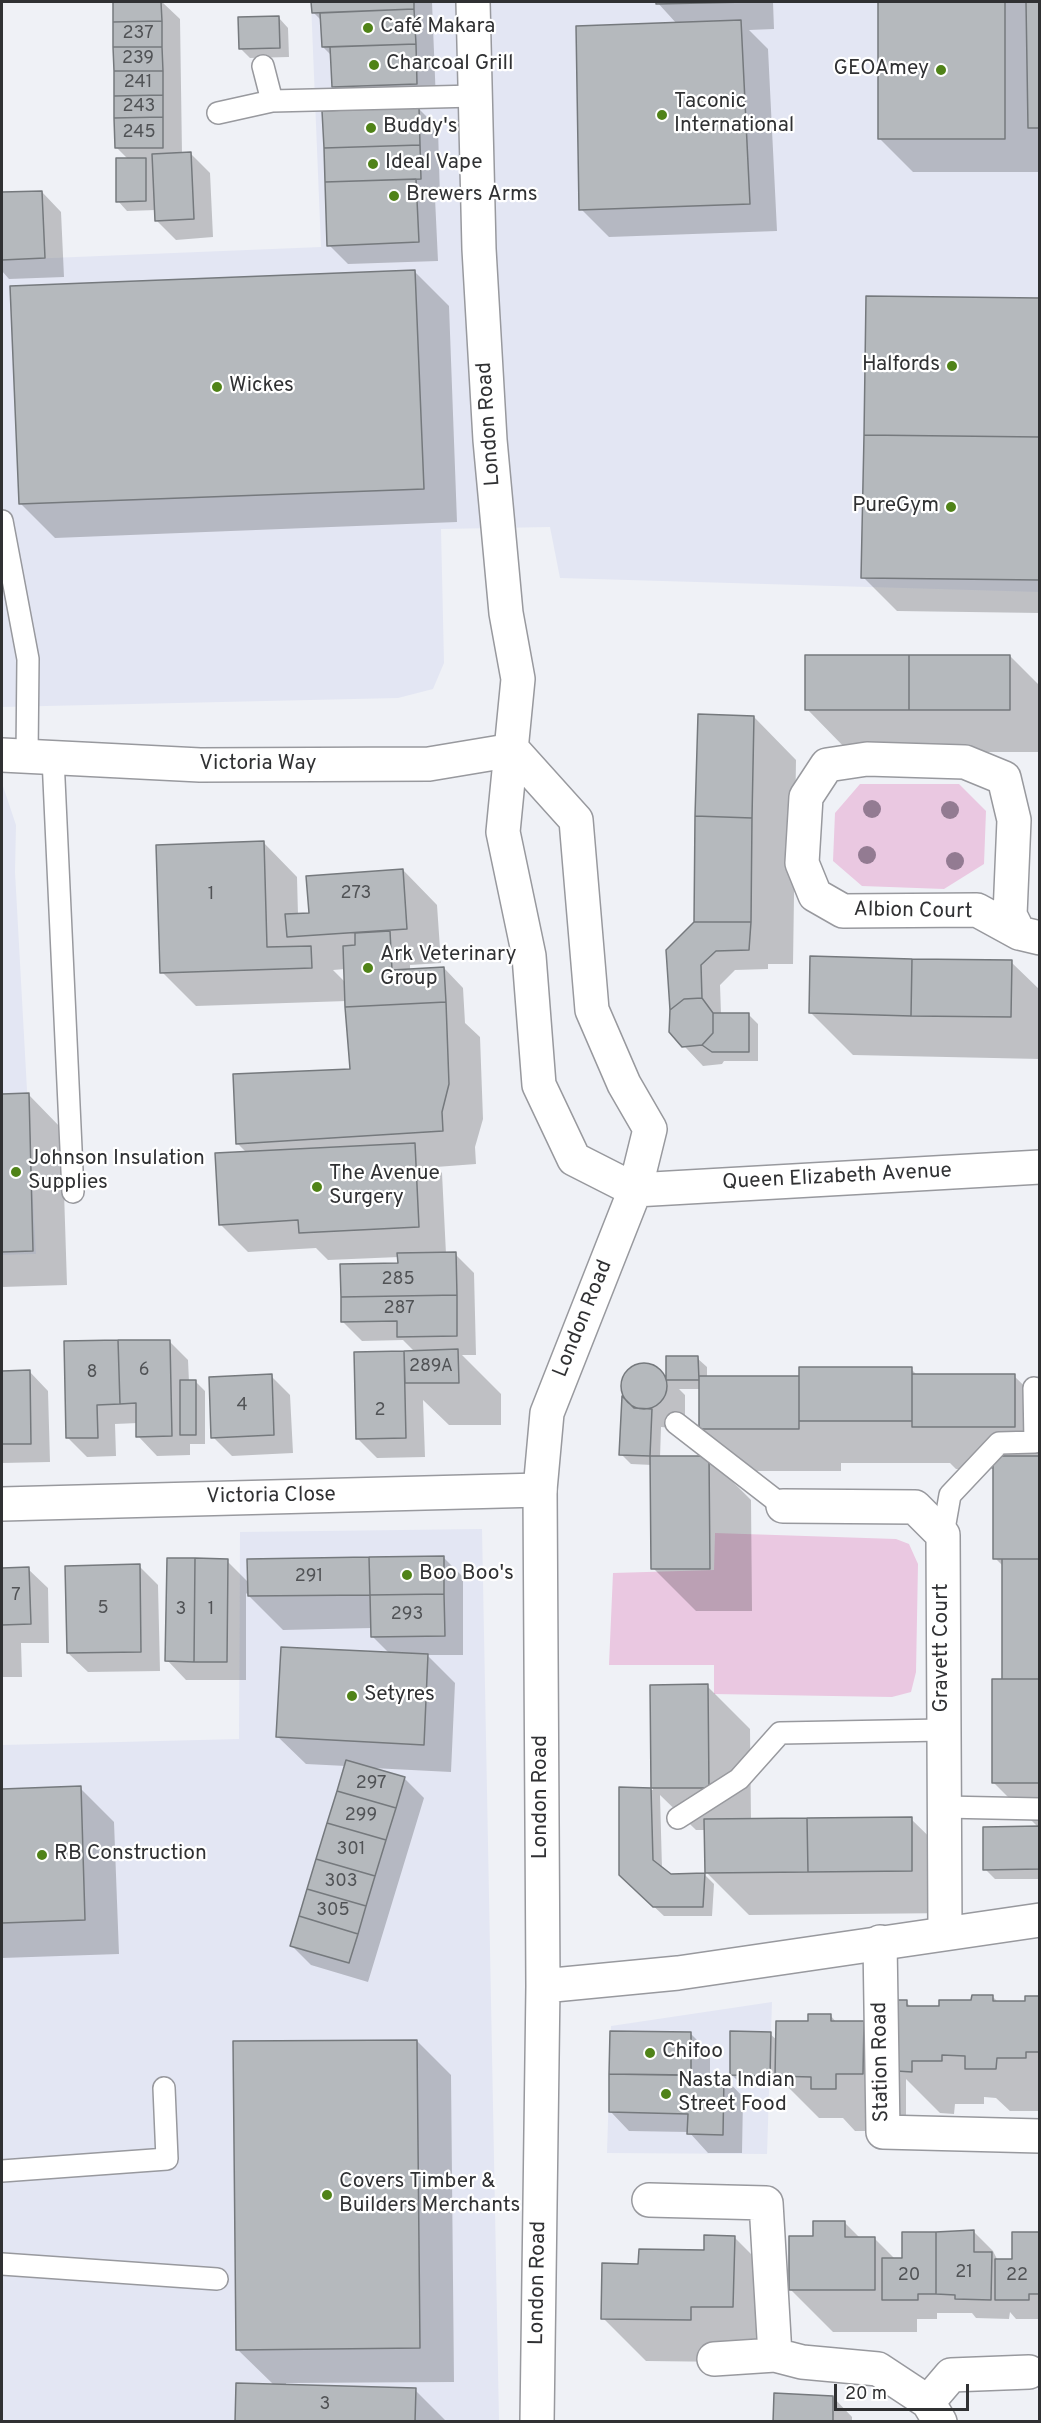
<!DOCTYPE html>
<meta charset="utf-8">
<style>
body{margin:0}
#map{position:relative;width:1041px;height:2423px;overflow:hidden;background:#eff1f6;font-family:Overpass,sans-serif}
canvas{display:block}
.frame{position:absolute;inset:0;border:3px solid #303133;pointer-events:none}
.scale{position:absolute;left:834px;top:2384px;width:135px;height:27px;box-sizing:border-box;border:3px solid #303133;border-top:0;padding-left:8px;font-size:18px;line-height:21px;white-space:nowrap;color:#303133;-webkit-text-stroke:4px #fff;paint-order:stroke}
</style>
<div id="map">
<canvas width="1041" height="2423"></canvas>
<div class="frame"></div>
<div class="scale">20 m</div>
</div>
<script>
const c = document.querySelector('canvas').getContext('2d');
c.lineJoin = 'round';
function fillPath(path, color) {
  c.fillStyle = color;
  c.fill(path, 'evenodd');
}
function strokePath(path, color, width, dash) {
  c.strokeStyle = color;
  c.lineWidth = width;
  c.lineCap = dash ? 'butt' : 'round';
  c.setLineDash(dash || []);
  c.stroke(path);
}
function write(font, color, halo, rows, align = 'center') {
  c.font = font + ' Overpass,sans-serif';
  c.lineWidth = 4.5;
  c.setLineDash([]);
  c.textBaseline = 'middle';
  c.strokeStyle = halo;
  c.fillStyle = color;
  for (const [text, x, y, turn = 0] of rows) {
    c.save();
    c.translate(x, y);
    c.rotate((+turn || 0) * Math.PI / 180);
    c.textAlign = isNaN(turn) ? turn : align;
    if (halo) c.strokeText(text, 0, 0);
    c.fillText(text, 0, 0);
    c.restore();
  }
}
fillPath(new Path2D(`
 M311,2H1039V592L560,578L550,527L441,529L444,663L433,689L398,698L2,707V260L321,247Z
 M2,783L16,825L15,872L36,1254L2,1255Z
 M482,1529L499,2421H2V1745L239,1739L240,1532Z
 M772,2002L767,2154L607,2153L611,2026Z`), '#e3e6f3');
fillPath(new Path2D(`
 M860,784H959L986,811L984,864L944,889L862,886L833,861L835,813Z
 M715,1533L896,1539L909,1544L918,1564L916,1672L911,1692L892,1697L714,1694V1665H609L613,1573L714,1570Z`), '#eac8e1');
fillPath(new Path2D(`
 M114,2H162L180,19L182,154H191L210,173L213,237L176,240L156,220V210L127,211L118,201L129,160L116,147Z
 M313,2H432L436,102L353,105L333,86L332,56L323,47L322,21L313,12Z
 M657,2H773L774,29L749,30L768,49L777,231L609,237L581,209L677,24Z
 M879,2H1040L1039,172H913L879,138Z
 M279,18L288,28L289,57L250,58L240,48Z
 M418,108L438,128L440,198H435L438,261L348,264L329,245Z
 M42,192L61,212L64,277L9,279L2,271V194Z
 M414,271L449,306L457,522L55,538L21,504Z
 M1040,299V613L897,611L863,577Z
 M1010,656L1040,686V752H849L807,709Z
 M754,717L796,760L793,964H768V969L735,970L720,985L721,1014H748L758,1024V1061H724L722,1064L703,1066L670,1031L668,951L696,923Z
 M263,842L297,877L298,915L310,914L403,870L437,905L441,963L410,965V970L444,968L463,988L465,1023L480,1037L483,1119L475,1147L476,1164L436,1167L442,1173L446,1254H455L474,1273L476,1355H462L501,1394V1425H449L423,1400L425,1457L377,1458L357,1438L356,1353L415,1352L403,1340L362,1341L343,1322L399,1265V1257L328,1260L316,1248L248,1252L220,1224L247,1153L238,1144L351,1070L347,1001L196,1006L162,972ZM345,969L346,983L333,970Z
 M1011,962L1040,990V1059L853,1055L810,1012Z
 M28,1094L62,1129L67,1285L2,1287V1095Z
 M169,1341L188,1360L189,1382H196L205,1391V1444H190V1455L157,1456L138,1436V1423L115,1424L116,1456L87,1457L68,1438L65,1343Z
 M697,1358L707,1367V1377H801L911,1369L918,1376H1014L1040,1401V1879H995L985,1869L1039,1828L993,1782L1003,1681L1004,1567L995,1558V1469H956L950,1463H841V1471H743L700,1428V1389H679L685,1395V1415L672,1428L661,1427L660,1458L708,1457L751,1500L752,1611H696L653,1568L652,1465L631,1464L621,1454L623,1376L635,1364H654L668,1378Z
 M29,1371L48,1391L50,1462L2,1463V1372Z
 M271,1376L290,1395L293,1453L232,1456L213,1437Z
 M444,1558L463,1577V1655H427L455,1683L451,1772L372,1768L404,1778L424,1798L368,1982L311,1965L292,1946L346,1766L306,1764L278,1737L390,1654L372,1636V1628L283,1630L246,1593V1680H186L167,1660L227,1561L249,1583Z
 M139,1566L158,1585L160,1671L88,1672L68,1653Z
 M28,1569L48,1588L49,1643H21L22,1677H2V1570Z
 M707,1686L750,1729L751,1820L911,1819L954,1861V1913L749,1915L706,1872V1830H696L660,1795L662,1869L671,1875L704,1874L714,1884L712,1916H664L631,1885L621,1788L653,1790L652,1687Z
 M80,1788L114,1822L119,1954L2,1958V1791Z
 M993,1997L999,2003H1027L1040,1997L1038,2111H1010L996,2098L984,2097V2104H955L954,2114L940,2113L906,2079V2116H878V2131H855L843,2118H819L779,2078V2085L741,2084L731,2074L770,2034L777,2040L830,2015L837,2023H863L898,2057L906,2002L911,2007H940Z
 M611,2032L691,2034L710,2053V2077H724L743,2097L742,2153H708L689,2132L629,2131L610,2111Z
 M417,2041L451,2075L454,2382L286,2383V2386L415,2390L447,2422H236L274,2385L237,2349Z
 M845,2223L861,2239H875L896,2260H903L974,2232L993,2251L998,2261H1014L1040,2233V2319H1016L1010,2312L1009,2319L976,2318L972,2313H937V2319H917V2332H833L790,2289L815,2238Z
 M734,2237L777,2280L775,2349L733,2362L646,2361L603,2318L640,2265L705,2252Z
 M833,2397L852,2417V2422H775Z`), '#0003');
const building = new Path2D(`
 M113,2H161L162,21L113,22Z
 M311,2H414V9L312,13Z
 M656,2H747L656,4Z
 M878,2H1005V139H878Z
 M1026,2H1040V128H1028Z
 M414,9L416,44L322,47L320,13Z
 M279,16L280,48L239,49L238,17Z
 M741,20L750,204L579,210L576,26Z
 M162,21V47H113V22Z
 M416,44L417,84L332,87L330,47Z
 M113,47H162L163,71H114Z
 M114,71H163V95L114,96Z
 M163,95V117L114,118V96Z
 M419,107L420,145L324,148L322,111Z
 M163,117V148H115L114,118Z
 M420,145L421,179L325,182L324,148Z
 M191,152L194,219L155,221L152,154Z
 M116,158H146V201L116,202Z
 M416,179L419,242L327,246L325,182Z
 M42,191L45,258L2,260V192Z
 M415,270L424,489L19,504L10,286Z
 M866,296L1040,298V437L864,435Z
 M864,435L1040,437V580L861,578Z
 M805,655H909V710H805Z
 M909,655H1010V710H909Z
 M698,714L754,716L752,818L695,816Z
 M695,816L752,818L751,922H694Z
 M264,841L267,947L311,946L312,968L160,973L156,845Z
 M403,869L407,929L287,937L285,914L309,913L306,876Z
 M694,922H751L749,950L716,951L701,965L702,998L684,999L670,1010L666,950Z
 M390,931L392,970L444,967L446,1002L345,1007L343,946L355,945V933Z
 M810,956L912,959L911,1016L809,1013Z
 M912,959L1012,960L1011,1017L911,1016Z
 M702,998L713,1013V1033L702,1045L682,1047L669,1032L670,1010L684,999Z
 M446,1002L449,1084L442,1112L443,1131L236,1144L233,1074L350,1069L345,1007Z
 M713,1013H749V1052H712L702,1045L713,1033Z
 M29,1093L33,1251L2,1252V1094Z
 M415,1143L419,1227L299,1233L298,1220L219,1225L215,1153Z
 M456,1252L457,1295L341,1297L340,1264L398,1263L397,1253Z
 M457,1295V1336L397,1337V1321L341,1322V1297Z
 M118,1340H170L172,1436L136,1437V1403L120,1404Z
 M118,1340L120,1404L97,1405L98,1438H66L64,1341Z
 M458,1349L459,1383H405L404,1351Z
 M404,1351L406,1438L356,1439L354,1352Z
 M666,1356H698L699,1380H666Z
 M621 1386a23 23 0 1 1 46 0a23 23 0 1 1-46 0Z
 M799,1367H912V1421H799Z
 M30,1370L31,1444H2V1371Z
 M272,1374L274,1435L211,1438L209,1377Z
 M912,1374H1015V1427H912Z
 M699,1376H799V1429H699Z
 M180,1380H196V1435H180Z
 M622,1396L634,1408L652,1409L650,1456L619,1455Z
 M650,1456H709L710,1569H651Z
 M993,1456H1040V1559H993Z
 M444,1556V1594L370,1595L369,1557Z
 M369,1557L370,1595L248,1596L247,1559Z
 M167,1558H195L194,1662L165,1661Z
 M195,1558L228,1559L227,1662H194Z
 M1002,1559H1040V1679H1002Z
 M140,1564L141,1652L67,1653L65,1566Z
 M29,1567L31,1624L2,1625V1658V1568Z
 M444,1594L445,1636L371,1637L370,1595Z
 M281,1647L428,1654L424,1745L276,1737Z
 M992,1679H1040V1783H992Z
 M708,1684L709,1788H651L650,1685Z
 M346,1760L405,1777L396,1808L337,1791Z
 M81,1786L85,1920L2,1923V1789Z
 M619,1787L651,1788L653,1860L671,1874L705,1873L703,1907H653L619,1875Z
 M337,1791L396,1808L386,1840L327,1823Z
 M912,1817V1871L808,1872L807,1818Z
 M807,1818L808,1872L705,1873L704,1819Z
 M327,1823L386,1840L375,1876L316,1859Z
 M1040,1826V1869L983,1870V1827Z
 M316,1859L375,1876L366,1906L307,1889Z
 M307,1889L366,1906L358,1934L299,1916Z
 M299,1916L358,1934L349,1963L290,1946Z
 M972,1995H993V2001H1025V1996H1040V2052H1026V2058H997L996,2069H965V2056L942,2055V2061H912V2072L896,2071L897,2000H907V2006H939V2000H971Z
 M808,2014H831V2021H864L863,2074H836V2089H811V2077L775,2076L776,2021H808Z
 M610,2031L691,2032V2075L609,2074Z
 M730,2031L771,2032L770,2076L730,2075Z
 M417,2040L420,2348L236,2350L233,2041Z
 M609,2074L724,2076L723,2135L687,2134L688,2114L609,2112Z
 M813,2221H845V2237H875V2290H789V2236H813Z
 M974,2230V2252H992L991,2300L955,2299V2295L936,2294V2232Z
 M902,2232H936V2294H918V2300H882V2258H902Z
 M1012,2232H1040V2294H1029V2300H995V2259H1012Z
 M704,2235L735,2236L733,2307H691V2320L601,2319L602,2263L638,2264L639,2249L704,2250Z
 M236,2383L416,2388L415,2422H235Z
 M774,2393L833,2396V2421L839,2422H773Z`);
fillPath(building, '#b5b9bd');
strokePath(building, '#75797d', 1.5);
const lane = new Path2D(`
 M272,101L475,96
 M218,113L272,101L263,66
 M2,521L28,659L27,756
 M53,758L73,1192
 M676,1423L783,1506
 M943,1535L950,1495L999,1443L1035,1442L1034,1388
 M944,1807L1040,1809
 M678,1818L739,1779L780,1733L943,1730
 M2,2171L167,2159L164,2088
 M2,2264L217,2279`);
const street = new Path2D(`
 M2,755L200,765L429,764L513,750
 M1019,933L1010,915L1014,820L1004,778L965,762L867,759L827,765L806,797L802,863L815,895L843,911L977,910L1019,933L1040,938
 M2,1504L540,1490
 M783,1506L915,1507L943,1535L945,1932
 M880,1942L883,2132L1040,2136
 M649,2200L766,2203L775,2355L802,2362L878,2369L928,2402L940,2422
 M714,2359L775,2355
 M928,2402L951,2375L1029,2372`);
const secondary = new Path2D(`
 M473,2L479,249L490,440L506,613L518,679L503,832L529,956L539,1085L574,1159L635,1190
 M513,750L576,820L592,1010L624,1084L650,1129L635,1190L547,1413L540,1490L543,1986L537,2422
 M635,1190L1040,1167
 M543,1986L678,1973L1040,1920`);
strokePath(lane, '#98999e', 24);
strokePath(street, '#98999e', 36);
strokePath(secondary, '#98999e', 36);
strokePath(lane, '#fff', 21);
strokePath(street, '#fff', 33);
strokePath(secondary, '#fff', 33);
c.fillStyle = '#937b92';
for (const [x, y] of [
 [872,809],
 [950,810],
 [867,855],
 [955,861]
]) {
  c.beginPath();
  c.arc(x, y, 9, 0, 2 * Math.PI);
  c.fill();
}
for (const [x, y, r, color] of [
 [368,28,6,"#508318"],
 [374,65,6,"#508318"],
 [941,70,6,"#508318"],
 [662,115,6,"#508318"],
 [371,128,6,"#508318"],
 [373,164,6,"#508318"],
 [394,196,6,"#508318"],
 [952,366,6,"#508318"],
 [217,387,6,"#508318"],
 [951,507,6,"#508318"],
 [368,968,6,"#508318"],
 [16,1172,6,"#508318"],
 [317,1187,6,"#508318"],
 [407,1575,6,"#508318"],
 [352,1696,6,"#508318"],
 [42,1855,6,"#508318"],
 [650,2053,6,"#508318"],
 [666,2094,6,"#508318"],
 [327,2195,6,"#508318"]
]) {
  const dot = new Path2D();
  dot.arc(x, y, r, 0, 2 * Math.PI);
  c.fillStyle = color;
  c.fill(dot);
  strokePath(dot, '#fff', 2);
}
write('18px', '#515356', null, [
 ["237",138,34],
 ["239",138,59],
 ["241",138,83],
 ["243",139,107],
 ["245",139,133],
 ["273",356,894],
 ["1",211,895],
 ["285",398,1280],
 ["287",399,1309],
 ["289A",431,1367],
 ["6",144,1371],
 ["8",92,1373],
 ["4",242,1406],
 ["2",380,1411],
 ["291",309,1577],
 ["7",16,1596],
 ["5",103,1609],
 ["3",181,1610],
 ["1",211,1610],
 ["293",407,1615],
 ["297",371,1784],
 ["299",361,1816],
 ["301",351,1850],
 ["303",341,1882],
 ["305",333,1911],
 ["21",964,2273],
 ["20",909,2276],
 ["22",1017,2276],
 ["3",325,2405]
]);
write('21px', '#303133', '#fff', [
 ["Café Makara",380,28],
 ["Charcoal Grill",386,65],
 ["GEOAmey",929,70,"right"],
 ["Taconic",674,103],
 ["International",674,127],
 ["Buddy's",383,128],
 ["Ideal Vape",385,164],
 ["Brewers Arms",406,196],
 ["Halfords",940,366,"right"],
 ["Wickes",229,387],
 ["PureGym",939,507,"right"],
 ["Ark Veterinary",380,956],
 ["Group",380,980],
 ["Johnson Insulation",28,1160],
 ["Supplies",28,1184],
 ["The Avenue",329,1175],
 ["Surgery",329,1199],
 ["Boo Boo's",419,1575],
 ["Setyres",364,1696],
 ["RB Construction",54,1855],
 ["Chifoo",662,2053],
 ["Nasta Indian",678,2082],
 ["Street Food",678,2106],
 ["Covers Timber &",339,2183],
 ["Builders Merchants",339,2207]
], 'left');
write('21px', '#303133', '#fff', [
 ["London Road",490,424,-94],
 ["Victoria Way",258,765],
 ["Albion Court",913,912,1],
 ["Queen Elizabeth Avenue",837,1178,-3],
 ["London Road",584,1319,-68],
 ["Victoria Close",271,1497,-1],
 ["Gravett Court",943,1648,-90],
 ["London Road",542,1797,-90],
 ["Station Road",882,2062,-91],
 ["London Road",539,2283,-89]
]);
</script>
